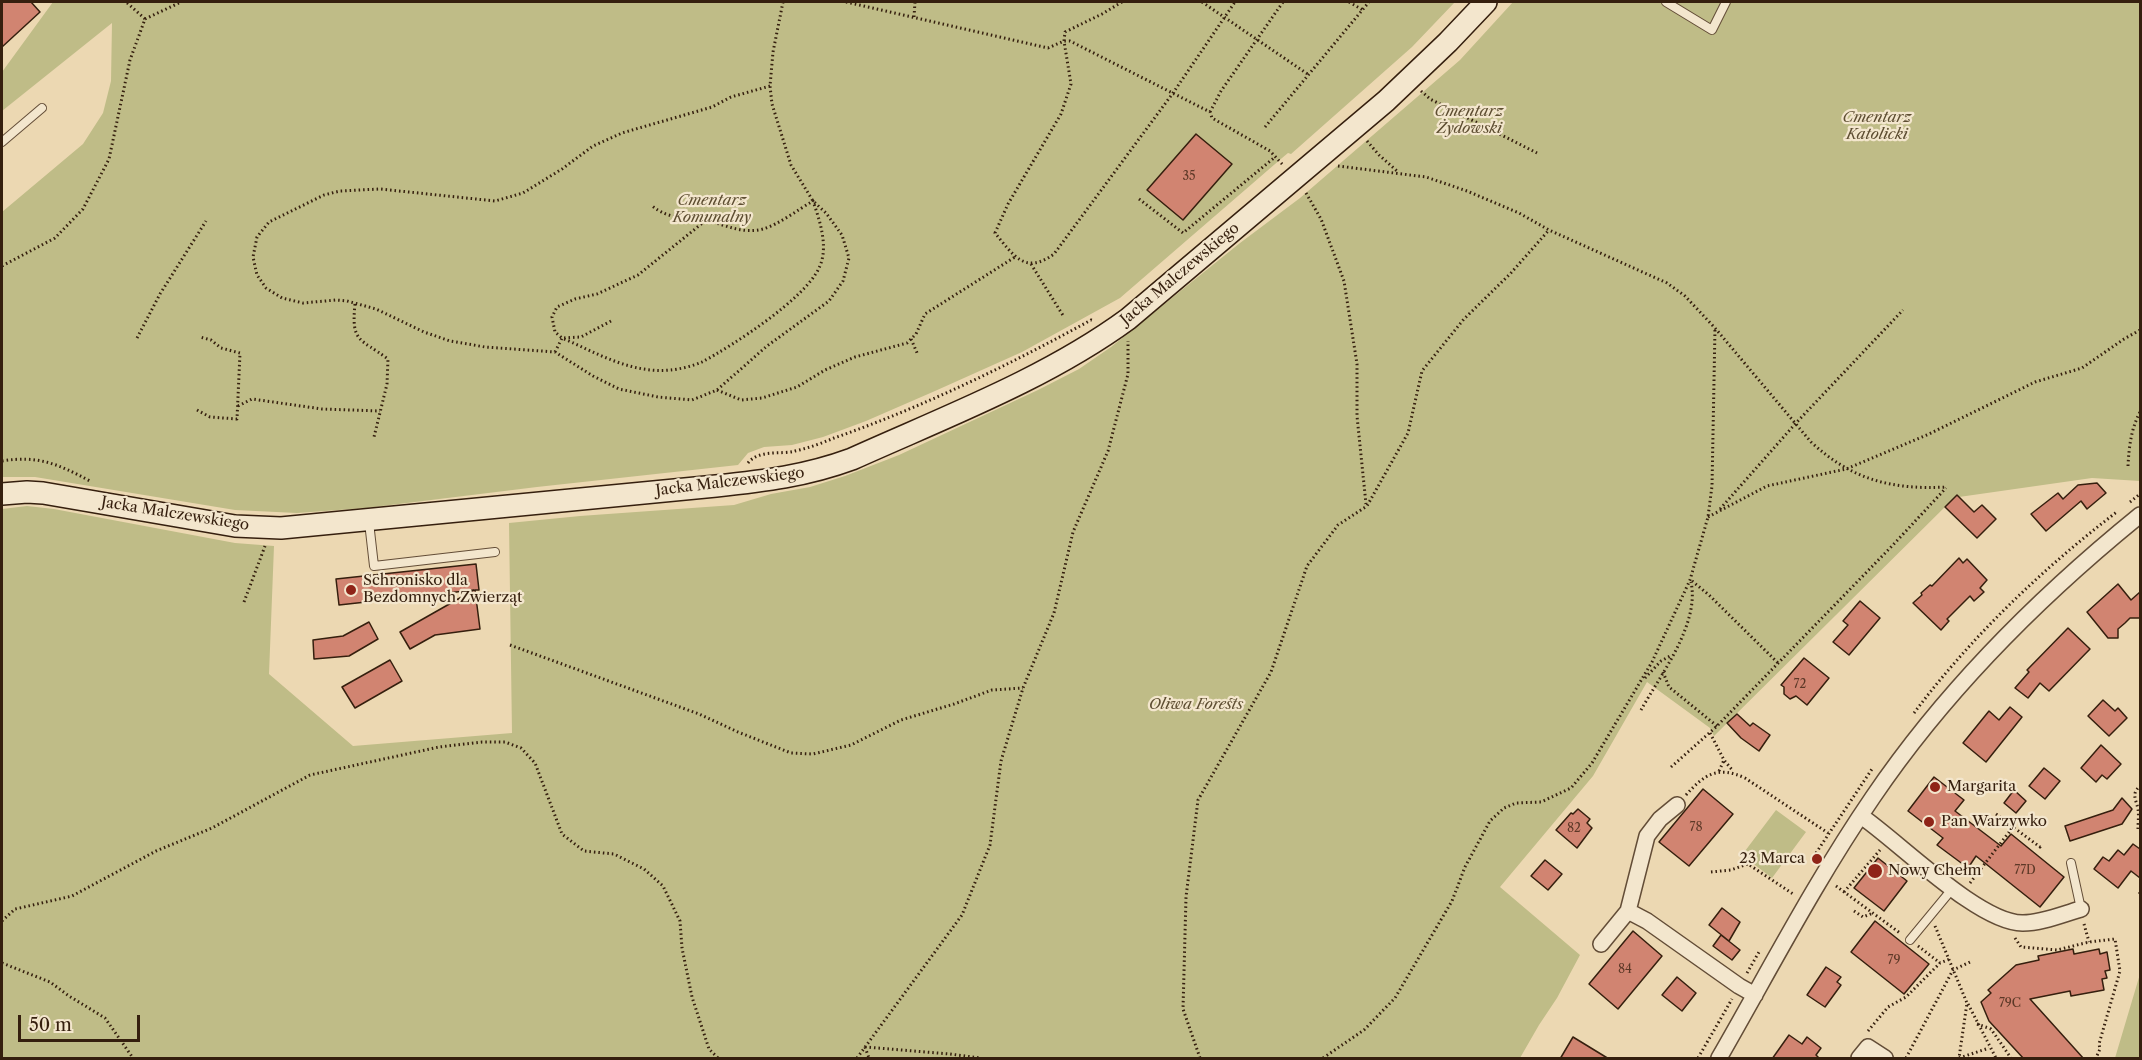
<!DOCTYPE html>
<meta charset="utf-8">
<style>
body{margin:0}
#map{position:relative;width:2142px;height:1060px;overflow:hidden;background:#ecd8b2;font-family:"Libre Caslon Text",serif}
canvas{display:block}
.frame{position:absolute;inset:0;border:3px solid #351f0e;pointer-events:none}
.scale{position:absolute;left:18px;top:1015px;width:122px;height:27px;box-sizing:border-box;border:3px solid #351f0e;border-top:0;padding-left:8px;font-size:18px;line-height:21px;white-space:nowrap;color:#351f0e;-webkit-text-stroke:4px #f3e6cd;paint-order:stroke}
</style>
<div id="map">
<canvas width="2142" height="1060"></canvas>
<div class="frame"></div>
<div class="scale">50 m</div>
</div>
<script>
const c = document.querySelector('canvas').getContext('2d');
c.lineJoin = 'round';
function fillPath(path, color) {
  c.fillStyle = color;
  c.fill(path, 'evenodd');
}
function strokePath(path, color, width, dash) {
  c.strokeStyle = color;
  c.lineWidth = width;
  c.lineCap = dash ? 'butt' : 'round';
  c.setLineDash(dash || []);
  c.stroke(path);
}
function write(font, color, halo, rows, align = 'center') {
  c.font = font + ' "Libre Caslon Text",serif';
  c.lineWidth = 4.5;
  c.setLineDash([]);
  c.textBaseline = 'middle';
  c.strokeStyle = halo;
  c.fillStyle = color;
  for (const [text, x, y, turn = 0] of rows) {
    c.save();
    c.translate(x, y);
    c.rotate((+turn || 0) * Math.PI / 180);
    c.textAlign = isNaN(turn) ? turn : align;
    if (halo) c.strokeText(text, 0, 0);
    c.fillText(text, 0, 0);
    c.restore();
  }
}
fillPath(new Path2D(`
 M53,2H1455L1412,47L1291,154L1288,153L1282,158L1120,298L1022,352L935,391L866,421L823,437L792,445L764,447L748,453L738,465L537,487L366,508L297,513L235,510L35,477H2V212L83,144L103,113L111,81L112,23L2,111V72Z
 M1513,2H2140V481L2092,478L1959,497L1957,495L1714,736L1710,728L1647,682L1593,776L1500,887L1580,955L1557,998L1539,1025L1520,1058H2V509L27,506L54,509L235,543L274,546L269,674L353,746L512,733L509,523L580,516L734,505L771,494L810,487L845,476L899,455L1038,390L1079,369L1111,347L1240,243L1300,198L1460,60Z
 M1776,810L1806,832L1772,878L1742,855Z
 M2140,974V1058H2115Z`), '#bfbc87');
const building = new Path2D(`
 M2,2H31L40,12L2,47Z
 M1196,134L1232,164L1183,220L1147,190Z
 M2097,483L2106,493L2087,509L2081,501L2046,531L2031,514L2058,493L2063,499L2078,485Z
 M1957,495L1974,512L1982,505L1996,519L1977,538L1945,507Z
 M1959,558L1963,563L1967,559L1987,580L1980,588L1984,592L1974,601L1970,596L1947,619L1949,621L1941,630L1913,603L1922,595L1921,593L1930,585L1932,586Z
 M476,564L479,590H475L480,629L435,635L410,649L400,632L474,590L339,605L336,579Z
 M2118,584L2131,600L2140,592V618H2130L2125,623L2118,629V638H2108L2087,612Z
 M1860,601L1880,618L1849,655L1833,642L1848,625L1843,621Z
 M369,622L378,639L349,656L314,659L313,640L343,636Z
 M2068,628L2090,649L2049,691L2040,683L2028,698L2015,688L2029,672L2027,670Z
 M1804,658L1829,678L1807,705L1796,696L1790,699L1784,694V687L1781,685Z
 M390,660L402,681L355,708L342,687Z
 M2103,700L2115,711L2118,708L2127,718L2109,736L2088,716Z
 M2010,707L2022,717L1986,762L1963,743L1989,711L1999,720Z
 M1737,714L1750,726L1753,723L1770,735L1759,751L1741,738L1727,723Z
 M2101,745L2121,764L2107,779L2102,775L2096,782L2081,768Z
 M2044,768L2060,781L2045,799L2029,786Z
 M1934,777L1964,800L1955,811L2001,846L2011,834L2064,877L2040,907L1976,856L1968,868L1937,845L1943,838L1908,811Z
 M1703,789L1733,814L1689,866L1659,842Z
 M2014,790L2026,801L2016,813L2004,803Z
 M2122,798L2132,809L2122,824L2070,841L2065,826L2113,810Z
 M1578,809L1590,819L1587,823L1592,828L1577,848L1556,830L1571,813L1573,814Z
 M2133,844L2140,849V878L2131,871L2118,888L2094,869L2103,857L2109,861L2118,850L2124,855Z
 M1878,858L1907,881L1884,911L1854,888Z
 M1545,860L1562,874L1548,890L1531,876Z
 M1722,908L1740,922L1729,941L1709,925Z
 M1875,921L1929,964L1904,994L1851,952Z
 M1633,931L1662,956L1618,1009L1589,984Z
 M1721,935L1740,950L1732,960L1713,946Z
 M2073,949L2074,954L2099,949L2100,954L2107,952L2110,970L2105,971L2107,978L2102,979L2104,990L2071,996L2070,991L2030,999L2084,1059H2024L1989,1021L1981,1002L1991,993L1988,990L2016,965L2039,960L2038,956Z
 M1826,967L1841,977L1837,982L1841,985L1825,1007L1807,995Z
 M1677,977L1696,993L1682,1011L1662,995Z
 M1789,1035L1802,1044L1807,1037L1821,1048L1816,1055L1820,1059H1772Z
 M1573,1037L1609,1059H1560Z`);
fillPath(building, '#d18471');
strokePath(building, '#351f0e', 1.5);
const service = new Path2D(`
 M1666,2L1712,30L1726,2
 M2,142L42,108
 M369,522L374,566L495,552
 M2071,863L2081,909
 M1910,940L1953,888`);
const minor = new Path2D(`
 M1861,816C1899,842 1980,924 2023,923C2042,923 2063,914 2081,909
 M1628,911L1647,836L1660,819L1677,805
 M1601,944L1628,911L1647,921L1739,986L1755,995
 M1719,1058C1769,971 1816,880 1873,797C1947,688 2039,597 2140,515
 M1859,1058L1868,1047L1885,1058`);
const secondary = new Path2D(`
 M2,494L27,492L43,493L235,526L281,528L716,486C764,481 806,476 852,459C945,417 1046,379 1128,319L1386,101L1448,42L1486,2`);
strokePath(service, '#634d37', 10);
strokePath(minor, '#634d37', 18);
strokePath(secondary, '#351f0e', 24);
strokePath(new Path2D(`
 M846,2L1048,48L1064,41H1070L1210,112L1212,118L1270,151L1283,165
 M1122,2L1102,14L1065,32L1064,41L1071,84L1061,114L1008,204L995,233C1014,256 1025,275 1054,254L1173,93L1235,2
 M1202,2L1309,75
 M1349,2L1363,10
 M914,17L915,2
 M145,19L181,2
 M770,86L731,97L712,107L622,133L593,146L562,169L523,193L495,201L380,189L340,191L324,195L269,222L257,237L253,257L257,275L266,288L282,298L303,303L336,300L347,301L376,309L424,332L450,341L485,347L555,352L593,376L619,389L658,397L692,400L717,390L767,346L829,301L843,281L849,258L842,235L826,213L813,201L791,165L772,104L770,86L773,52L783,2
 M1421,91L1430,99L1537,153
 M1210,112L1221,91L1283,2
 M1265,127L1369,2
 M1367,141L1379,155L1398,172
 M1338,166L1426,177L1467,191L1519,213L1549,230L1667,283L1685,296L1715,328L1811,442C1852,480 1892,490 1947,487
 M1306,193L1321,219L1344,281L1357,364V416L1366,504
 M1139,199L1183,233L1275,157
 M1031,264L1064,317
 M2,266L55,238L83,209L109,159L130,60L145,19L126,2
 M355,304C351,343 360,338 388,359L387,384L374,437
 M611,321L581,337L562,338L555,332L552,317L557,307L575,299L597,294L638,275L705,221
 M137,338L160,294L206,221
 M911,339L918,355
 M555,352L562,338C597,353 631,374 671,370C680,369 693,366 702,362C732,346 805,299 819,268C829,248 820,221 813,201C799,209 778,225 763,229C743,234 728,226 709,221C687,215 671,222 651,205
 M717,390L741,400L762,398L797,387L825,370L855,357L907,343L916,334L925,314L1015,257
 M238,406L252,399L322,409L380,411
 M197,410L210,417L237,419L240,353L221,348L211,340L200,337
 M2,461C38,455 58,464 90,481
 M748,463C759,449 781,455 795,451C809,448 822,443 834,438C923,407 1009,365 1091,320L1094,321
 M2128,466C2129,447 2131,429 2140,412
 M2130,502L2140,494
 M1720,509L1796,423L1903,310
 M1708,517L1767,486L1846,469L1929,434L2035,382L2082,368L2124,339L2140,330
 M1692,581L1709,595L1778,663
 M244,602L265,546
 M510,645L699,714L738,732L791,753L813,754L851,745L901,720L954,704L992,690L1023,688
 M1663,672L1669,687L1717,726
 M1645,678L1661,661L1672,655
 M1641,710C1661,674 1700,624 1691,582
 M1914,713C1971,637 2042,569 2118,511
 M1710,733L1724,760L1733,771
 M1671,767L1717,726L1892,546L1946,488
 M1719,771L1724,760
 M1686,795C1704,775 1717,765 1745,778L1828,833
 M1996,814L2013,827
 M2138,829C2138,823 2139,815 2138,809C2136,799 2131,794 2140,786
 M1816,853L1872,769
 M1711,872L1731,870L1748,864L1793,894
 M1970,883L2013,827L2040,847L2042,844
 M1836,886L1900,933
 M1844,892L1880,850
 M2139,894L2140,893
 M1854,911L1863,917L1873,913
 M2,921L15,909L72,896L156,851L212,828L310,775L439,747L482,742H505L521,748L535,763L562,834L584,851L614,854L644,869L663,886L680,921L682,948L692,997L709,1049L718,1058
 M2084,924L2089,942
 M1935,926L1967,1003L1959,1058
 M2015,938L2021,947L2057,950L2089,942L2115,939L2120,971L2099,1044L2100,1049L2096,1058
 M1918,946L1940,963
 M2,963L50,982L69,996L105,1018L133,1058
 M1747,973L1759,952
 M1968,1004L1996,1058
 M1977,1024L1991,1029L2011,1058
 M1868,1031L1888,1007L1906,997L1940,963L1950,959
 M865,1047L950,1054L980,1058
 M865,1047L869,1058
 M857,1058L962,915L990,845L1001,761L1023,688L1054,613L1073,532L1108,451L1128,374V341
 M1200,1058L1183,1009L1186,897L1198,800L1271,672L1307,566L1338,525L1367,506L1408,433L1422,371L1464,319L1510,274L1549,230
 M1323,1058L1364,1030L1395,998L1452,901L1465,867L1490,821L1504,808L1516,803L1541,802L1571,788L1592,763L1652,662L1690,580L1708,517L1712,486L1715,328
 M1698,1058L1732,999
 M1906,1058L1953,970L1970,962
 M1959,1058L1989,1048`), '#351f0e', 3, [1.5, 3]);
strokePath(service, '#f3e6cd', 8);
strokePath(minor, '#f3e6cd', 15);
strokePath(secondary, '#f3e6cd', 21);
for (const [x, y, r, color] of [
 [351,590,6,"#8f2418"],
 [1935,787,6,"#8f2418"],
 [1929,822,6,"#8f2418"],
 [1817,859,6,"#8f2418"],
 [1875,871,8,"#8f2418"]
]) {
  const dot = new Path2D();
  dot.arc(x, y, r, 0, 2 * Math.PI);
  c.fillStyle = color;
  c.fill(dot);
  strokePath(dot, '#f3e6cd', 2);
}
write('12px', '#5c3827', null, [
 ["35",1189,177],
 ["72",1800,685],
 ["78",1696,828],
 ["82",1574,829],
 ["77D",2025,871],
 ["79",1894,961],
 ["84",1625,970],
 ["79C",2010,1004]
]);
write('italic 15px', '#5e4e32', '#f3e6cd', [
 ["Cmentarz",1469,112],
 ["Żydowski",1469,129],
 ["Cmentarz",1877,118],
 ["Katolicki",1877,135],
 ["Cmentarz",712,201],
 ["Komunalny",712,218],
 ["Oliwa Forests",1196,705]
]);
write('15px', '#351f0e', '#f3e6cd', [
 ["Jacka Malczewskiego",1180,274,-40],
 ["Jacka Malczewskiego",730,482,-7],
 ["Jacka Malczewskiego",175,514,9]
]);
write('15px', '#351f0e', '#f3e6cd', [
 ["Schronisko dla",363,581],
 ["Bezdomnych Zwierząt",363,598],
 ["Margarita",1947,787],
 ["Pan Warzywko",1941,822],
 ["23 Marca",1805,859,"right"],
 ["Nowy Chełm",1888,871]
], 'left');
</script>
